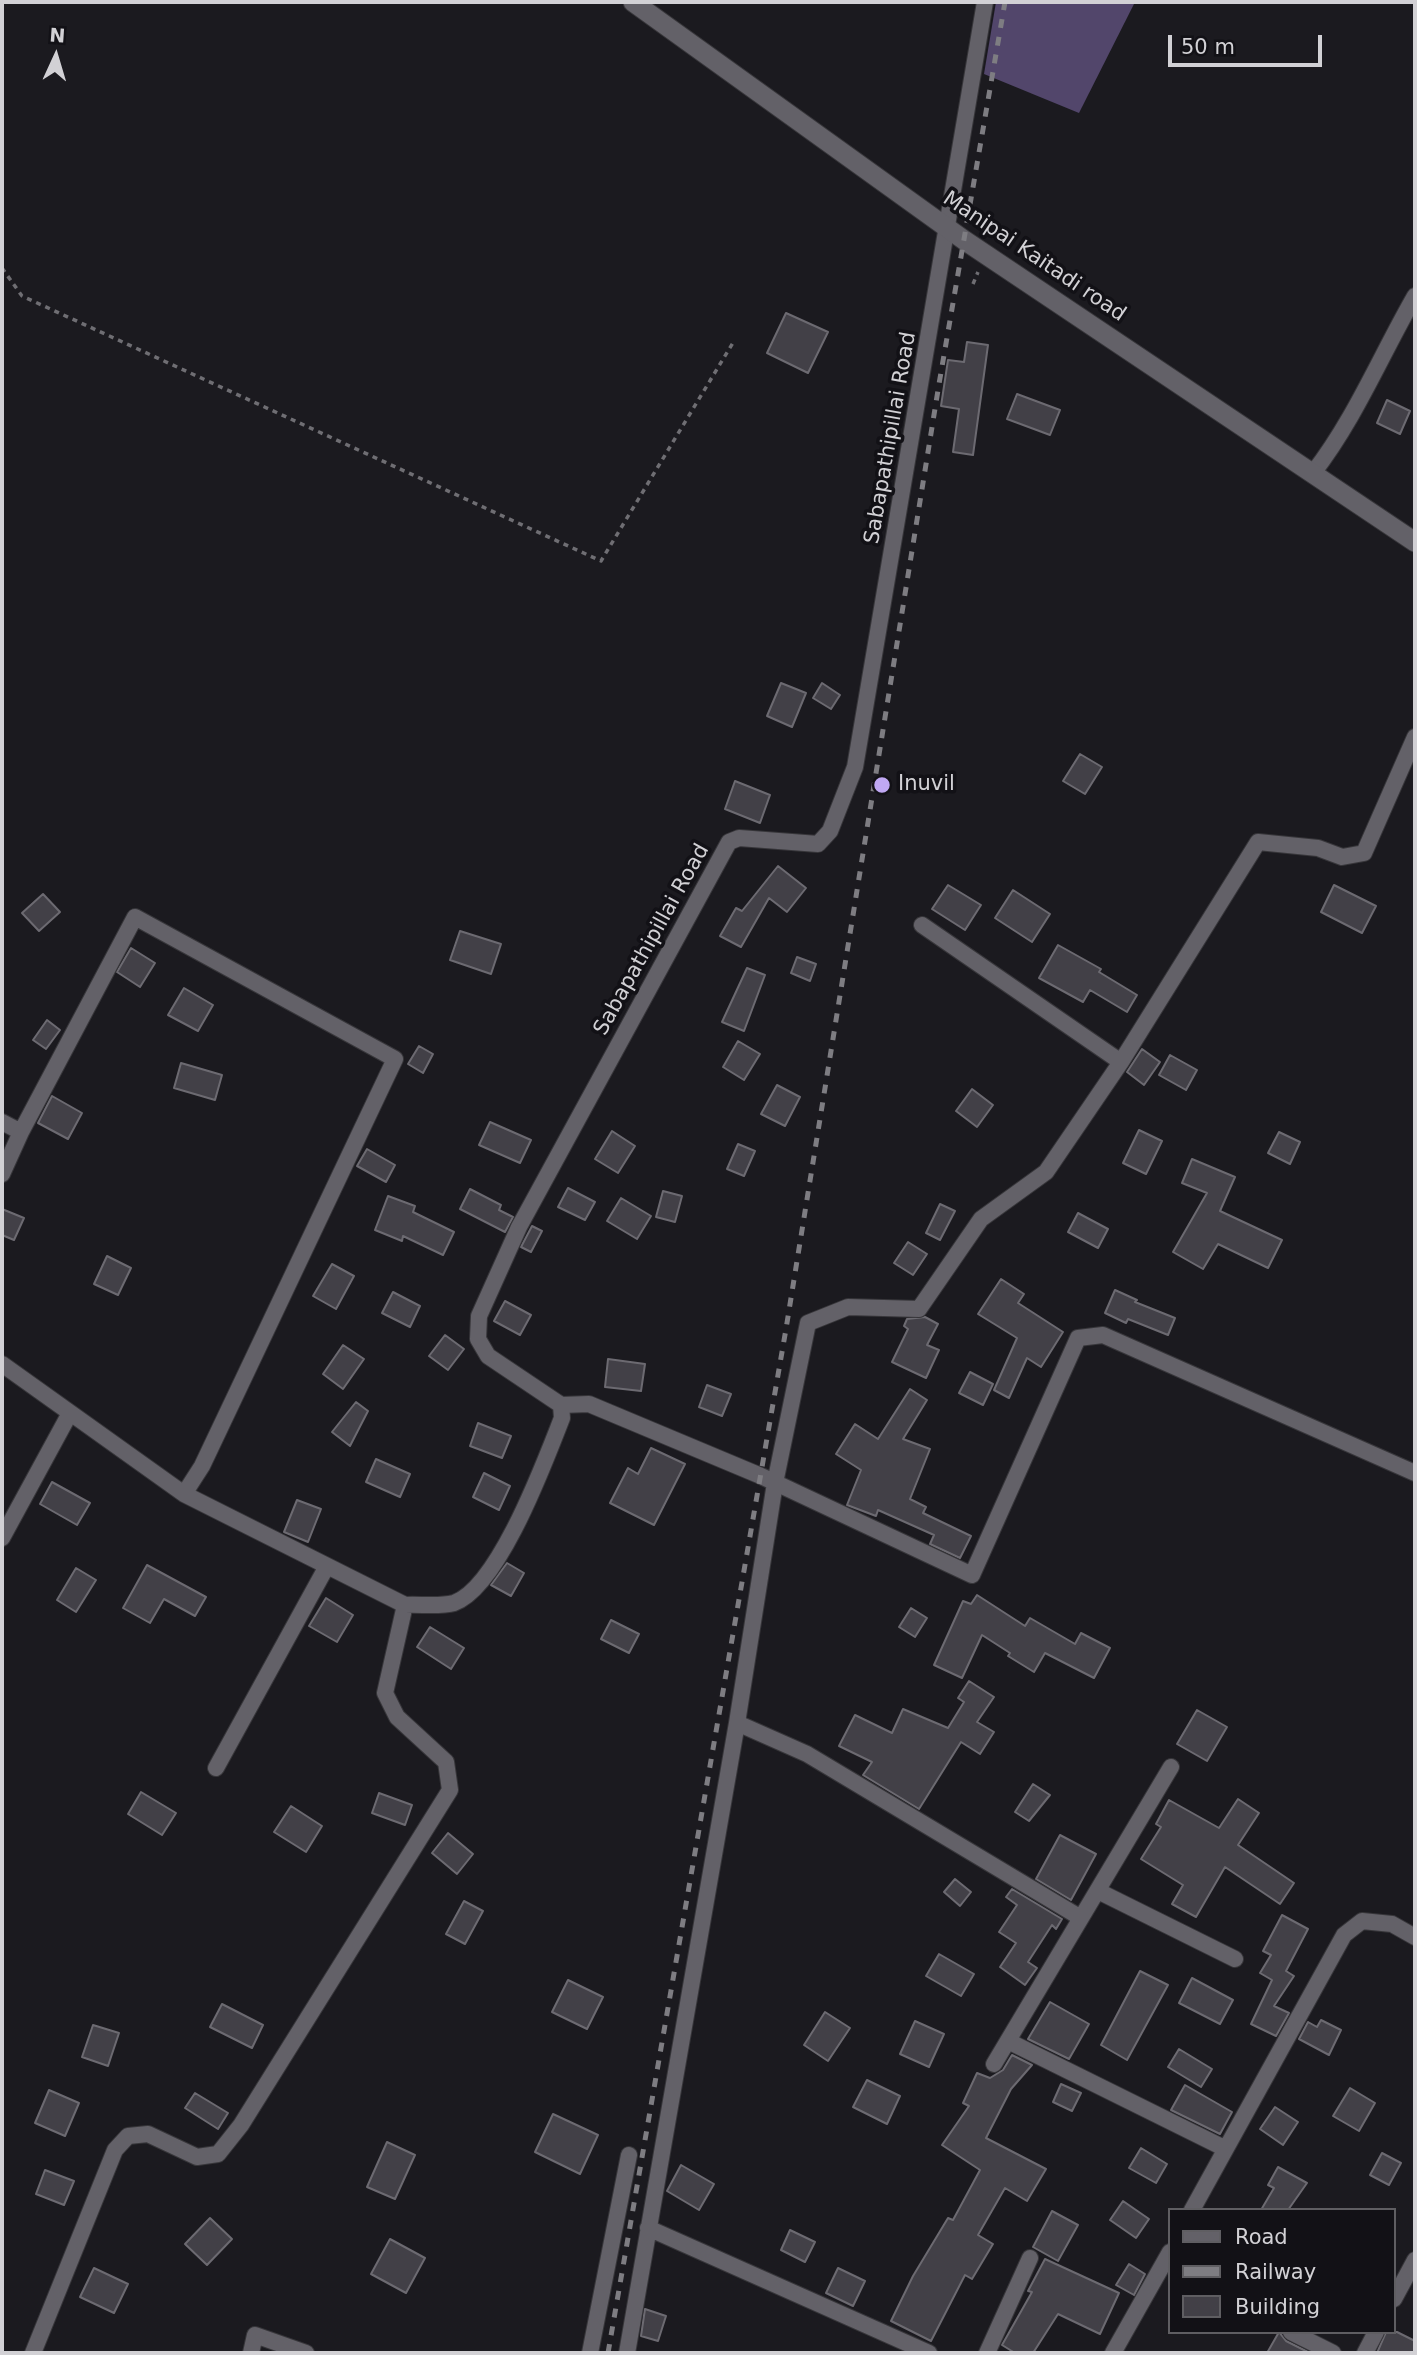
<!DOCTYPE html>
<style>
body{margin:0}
#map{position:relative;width:1417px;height:2355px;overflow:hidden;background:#1b1a1f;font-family:"DejaVu Sans",sans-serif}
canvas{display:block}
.frame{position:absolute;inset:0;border:4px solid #d2d1d5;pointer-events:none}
.legend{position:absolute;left:1168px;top:2208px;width:228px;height:126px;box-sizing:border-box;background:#121116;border:2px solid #5f5e62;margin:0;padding:9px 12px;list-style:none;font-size:21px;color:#d2d1d5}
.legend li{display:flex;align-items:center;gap:14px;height:35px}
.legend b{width:35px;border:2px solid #5f5e62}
.north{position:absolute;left:21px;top:21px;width:70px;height:70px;-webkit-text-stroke:5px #121116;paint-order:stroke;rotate:4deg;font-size:19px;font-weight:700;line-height:28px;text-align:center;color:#d2d1d5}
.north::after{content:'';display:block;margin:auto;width:24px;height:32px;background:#d2d1d5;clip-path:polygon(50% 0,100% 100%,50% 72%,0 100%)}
.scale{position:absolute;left:1168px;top:35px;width:154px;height:32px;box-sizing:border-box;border:4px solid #d2d1d5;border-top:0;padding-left:9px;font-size:21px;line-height:24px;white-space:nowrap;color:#d2d1d5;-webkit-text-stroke:5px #121116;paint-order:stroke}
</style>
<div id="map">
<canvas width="1417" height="2355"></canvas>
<div class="frame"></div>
<ul class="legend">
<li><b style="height:9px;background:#636168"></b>Road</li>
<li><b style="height:9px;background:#7e7d82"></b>Railway</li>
<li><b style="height:19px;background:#424047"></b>Building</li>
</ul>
<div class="north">N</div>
<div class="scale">50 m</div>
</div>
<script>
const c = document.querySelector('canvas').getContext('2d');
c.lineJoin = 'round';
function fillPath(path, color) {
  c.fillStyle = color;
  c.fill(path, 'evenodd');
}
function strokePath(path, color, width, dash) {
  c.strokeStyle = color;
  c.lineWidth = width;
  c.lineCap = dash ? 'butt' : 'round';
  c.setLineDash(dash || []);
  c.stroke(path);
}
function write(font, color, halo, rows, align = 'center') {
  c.font = font + ' "DejaVu Sans",sans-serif';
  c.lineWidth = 7;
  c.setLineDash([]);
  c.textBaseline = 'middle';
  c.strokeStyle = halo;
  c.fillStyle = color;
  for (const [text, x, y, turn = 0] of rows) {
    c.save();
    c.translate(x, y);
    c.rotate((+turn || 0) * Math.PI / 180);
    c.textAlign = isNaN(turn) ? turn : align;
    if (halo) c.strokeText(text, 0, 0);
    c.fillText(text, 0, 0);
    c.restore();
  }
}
fillPath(new Path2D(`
 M996,2H1135L1079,113L984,74Z`), '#52466b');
const building = new Path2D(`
 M786,313L828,332L808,373L767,353Z
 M967,342L988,345L973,455L953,452L959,409L941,406L948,360L964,362Z
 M1017,394L1060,410L1050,435L1007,419Z
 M1387,400L1410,411L1400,434L1377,423Z
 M781,683L806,693L792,727L767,716Z
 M822,683L840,695L831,709L813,698Z
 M1080,754L1102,767L1085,794L1063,781Z
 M735,781L770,795L760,823L725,809Z
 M778,866L806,888L787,912L769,898L741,947L720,936L736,908L742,911Z
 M948,885L981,905L965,930L932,909Z
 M1334,885L1376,906L1362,933L1321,912Z
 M1013,890L1050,914L1032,942L995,918Z
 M43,894L60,912L39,931L22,913Z
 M460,931L501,944L491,974L450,960Z
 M1058,945L1101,969L1099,972L1137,995L1127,1012L1090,990L1083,1002L1039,978Z
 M131,948L155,963L140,987L117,972Z
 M797,957L816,964L810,981L791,973Z
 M747,968L765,975L744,1031L722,1022Z
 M184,988L213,1005L198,1031L168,1015Z
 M47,1020L60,1030L46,1049L33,1040Z
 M738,1041L760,1054L744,1080L723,1067Z
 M419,1046L433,1054L423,1073L408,1064Z
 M1142,1049L1160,1062L1144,1085L1127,1072Z
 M1170,1055L1197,1070L1186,1090L1159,1075Z
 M181,1063L222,1075L215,1100L174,1088Z
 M777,1085L800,1097L785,1126L761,1114Z
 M972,1089L993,1105L977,1127L956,1111Z
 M52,1096L82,1113L68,1139L38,1123Z
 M490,1122L531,1140L520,1163L479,1145Z
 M1139,1130L1162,1141L1146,1174L1123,1163Z
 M612,1131L635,1146L618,1173L595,1159Z
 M1279,1132L1300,1142L1290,1164L1268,1153Z
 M738,1144L755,1151L744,1176L727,1169Z
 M367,1149L395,1165L386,1182L357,1166Z
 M1192,1159L1235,1177L1220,1211L1282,1240L1268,1268L1218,1244L1203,1269L1173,1252L1207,1193L1182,1183Z
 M568,1188L595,1202L585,1220L558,1207Z
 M470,1189L501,1205L499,1210L513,1217L505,1232L460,1209Z
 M663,1191L682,1196L675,1222L656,1217Z
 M388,1196L415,1206L413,1212L454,1232L443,1255L403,1236L402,1241L375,1230Z
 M621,1198L651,1216L637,1239L607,1221Z
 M940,1204L955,1211L940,1240L926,1233Z
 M2,1209L24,1218L14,1240L2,1235Z
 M1078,1213L1108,1229L1098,1248L1068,1232Z
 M532,1226L542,1231L531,1252L521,1247Z
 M908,1242L927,1254L913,1275L894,1263Z
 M107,1256L131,1268L118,1295L94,1284Z
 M332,1264L354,1276L336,1309L313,1296Z
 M1001,1279L1024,1294L1018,1303L1063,1332L1041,1367L1027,1358L1009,1398L994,1390L1017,1338L978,1314Z
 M1115,1290L1137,1300L1135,1302L1175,1318L1168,1335L1128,1319L1126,1323L1105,1313Z
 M393,1292L420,1306L410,1327L382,1313Z
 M505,1301L531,1315L520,1335L494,1321Z
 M925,1317L938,1324L927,1345L939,1350L926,1378L892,1362L908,1329L904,1326L907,1319Z
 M445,1335L464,1349L448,1370L429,1356Z
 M343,1345L364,1359L343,1389L323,1374Z
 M608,1359L645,1364L641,1391L605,1387Z
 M970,1372L993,1384L983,1405L959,1393Z
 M707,1385L731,1394L722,1416L699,1407Z
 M910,1389L927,1400L903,1439L930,1449L910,1499L926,1507L923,1513L971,1536L960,1558L930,1544L934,1535L878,1510L876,1516L847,1505L861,1470L836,1454L855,1424L878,1439Z
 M356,1402L368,1411L350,1446L332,1432Z
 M478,1423L511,1436L502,1458L470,1446Z
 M651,1448L685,1464L654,1525L610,1503L628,1468L638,1474Z
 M376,1459L410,1474L400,1497L366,1482Z
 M484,1473L510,1486L499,1510L473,1497Z
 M52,1482L90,1503L77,1525L40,1504Z
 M297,1500L321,1509L308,1542L284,1532Z
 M507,1563L524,1573L511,1596L491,1585Z
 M147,1565L206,1597L195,1616L164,1599L150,1623L123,1608Z
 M76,1568L96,1580L76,1612L57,1600Z
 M977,1595L1025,1626L1030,1618L1075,1644L1081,1633L1110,1648L1094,1678L1045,1653L1034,1672L1008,1656L1010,1653L982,1635L962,1678L934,1665L963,1601L971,1604Z
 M326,1598L353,1615L337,1642L309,1626Z
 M911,1608L927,1618L915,1637L899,1627Z
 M611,1620L639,1634L629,1653L601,1639Z
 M430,1627L464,1648L451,1669L417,1647Z
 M969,1681L994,1697L977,1722L994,1732L980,1754L961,1742L919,1809L863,1775L872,1762L839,1746L855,1715L892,1733L903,1709L948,1728L964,1702L958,1698Z
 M1197,1710L1227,1727L1207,1761L1177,1744Z
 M1033,1784L1050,1795L1029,1821L1015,1812Z
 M141,1792L176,1813L162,1835L128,1814Z
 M379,1793L412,1805L405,1825L372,1813Z
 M1238,1799L1259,1813L1238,1845L1294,1883L1280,1904L1225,1867L1196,1917L1172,1904L1183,1885L1141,1859L1161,1827L1156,1824L1169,1800L1219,1828Z
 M291,1806L322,1826L306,1852L274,1832Z
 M448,1833L473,1854L457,1874L432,1853Z
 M1060,1835L1096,1854L1071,1900L1036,1879Z
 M955,1879L971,1892L960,1906L944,1892Z
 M1012,1889L1062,1919L1056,1929L1052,1925L1028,1962L1037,1968L1025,1985L1000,1967L1016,1943L999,1932L1017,1905L1006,1897Z
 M464,1901L483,1911L465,1944L446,1934Z
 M1282,1915L1308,1929L1286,1971L1294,1976L1274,2006L1289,2013L1276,2036L1251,2024L1272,1980L1260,1973L1271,1955L1263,1951Z
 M939,1954L974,1974L961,1996L926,1976Z
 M1140,1971L1168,1985L1127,2060L1101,2045Z
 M1192,1978L1233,2000L1220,2024L1179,2003Z
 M568,1980L603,1997L587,2029L552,2012Z
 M1050,2002L1089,2024L1069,2059L1028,2039Z
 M222,2004L263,2025L252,2048L210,2027Z
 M825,2012L850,2028L828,2061L804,2045Z
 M1321,2020L1341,2030L1329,2055L1299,2039L1308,2022L1317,2027Z
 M915,2021L944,2034L929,2067L900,2054Z
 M93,2025L119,2033L108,2066L82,2057Z
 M1179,2049L1212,2069L1201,2087L1168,2067Z
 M1012,2055L1032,2065L1011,2089L986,2138L1046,2169L1027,2201L1005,2188L978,2235L993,2244L972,2279L965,2275L931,2341L891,2321L913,2276L948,2218L953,2220L980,2170L942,2145L969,2106L963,2103L977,2073L990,2078L1003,2070Z
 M867,2080L900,2096L887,2124L853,2107Z
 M1061,2084L1081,2093L1072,2111L1053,2102Z
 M1185,2085L1232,2112L1220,2134L1171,2110Z
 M1350,2088L1375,2103L1359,2131L1333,2116Z
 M49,2090L79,2103L65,2136L35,2123Z
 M195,2093L228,2113L218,2129L185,2108Z
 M1275,2107L1298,2122L1283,2145L1260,2129Z
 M553,2114L598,2135L580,2174L535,2152Z
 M387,2142L415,2155L395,2199L367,2187Z
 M1141,2148L1167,2164L1156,2183L1129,2168Z
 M1382,2153L1401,2163L1389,2185L1370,2175Z
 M681,2165L714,2184L699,2210L667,2191Z
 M1278,2167L1307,2183L1288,2210H1261L1274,2188L1268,2185Z
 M45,2170L74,2181L64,2205L36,2194Z
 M1123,2201L1149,2219L1136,2238L1110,2220Z
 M1052,2211L1078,2225L1058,2261L1033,2247Z
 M210,2218L232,2239L207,2265L185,2244Z
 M790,2230L815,2242L805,2262L781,2250Z
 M390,2239L425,2258L406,2293L371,2274Z
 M1045,2259L1119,2293L1100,2334L1058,2314L1033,2353H1015L1002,2345L1032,2292L1028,2291Z
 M1129,2264L1145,2274L1134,2295L1116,2285Z
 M94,2268L128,2284L114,2313L80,2297Z
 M838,2268L865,2281L853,2306L826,2293Z
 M645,2309L666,2316L658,2341L641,2336Z
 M1279,2332L1286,2341L1310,2353H1267Z
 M1386,2332H1397L1415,2341V2353H1377Z`);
fillPath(building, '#424047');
strokePath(building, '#6c6a71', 2);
const minor = new Path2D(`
 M1313,473C1355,419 1381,355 1415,296
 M922,925L1121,1062
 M2,1122L21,1132L2,1174
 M21,1132L135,917L395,1059L202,1466L184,1494
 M2,1364L184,1494L405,1605L385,1693L397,1717L446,1762L450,1790L241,2125L218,2154L197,2157L148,2134L128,2136L115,2150L33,2353
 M561,1405L589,1404L761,1476L972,1575L1078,1338L1103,1335L1415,1473
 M2,1538L70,1413
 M405,1605C419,1604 440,1607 454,1603C499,1587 545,1461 562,1418L561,1405L488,1356L478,1339L479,1316L519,1227L729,842L739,838L818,844L830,831L855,767L985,2
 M737,1723L807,1754L1081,1918
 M216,1768L327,1566
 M1098,1891L1235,1959
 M1008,2041L1224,2148
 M994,2064L1171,1767
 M1192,2210L1344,1935L1362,1921L1392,1924L1415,1937
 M648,2228L929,2353
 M1394,2299L1415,2260
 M1291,2332L1333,2353
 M251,2353L255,2335L306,2353
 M590,2353L629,2155
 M627,2353L737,1723L775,1483L808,1323L848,1307L919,1309L981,1219L1046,1172L1121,1062L1258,842L1318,848L1342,857L1364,853L1415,737
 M987,2353L1030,2258
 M1113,2353L1170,2252
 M1365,2353L1376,2332`);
const secondary = new Path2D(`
 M633,2L964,240L1415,542`);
strokePath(minor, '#37363a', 18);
strokePath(secondary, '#37363a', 21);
strokePath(new Path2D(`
 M2,268L22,296L601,561L734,341
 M973,284L978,272`), '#6f6e73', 3.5, [5, 5]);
strokePath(minor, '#636168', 16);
strokePath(secondary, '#636168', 19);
strokePath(new Path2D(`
 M608,2353L786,1329L939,384L1005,2`), '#7e7d82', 5, [9, 9]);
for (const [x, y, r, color] of [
 [882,785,9,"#c0a8f3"]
]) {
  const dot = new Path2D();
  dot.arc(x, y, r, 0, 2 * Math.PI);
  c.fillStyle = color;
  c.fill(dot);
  strokePath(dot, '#121116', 2.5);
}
write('21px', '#d2d1d5', '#121116', [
 ["Manipai Kaitadi road",1034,257,34],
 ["Sabapathipillai Road",891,438,-80],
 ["Sabapathipillai Road",652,940,-61]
]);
write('21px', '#d2d1d5', '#121116', [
 ["Inuvil",898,785]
], 'left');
</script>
